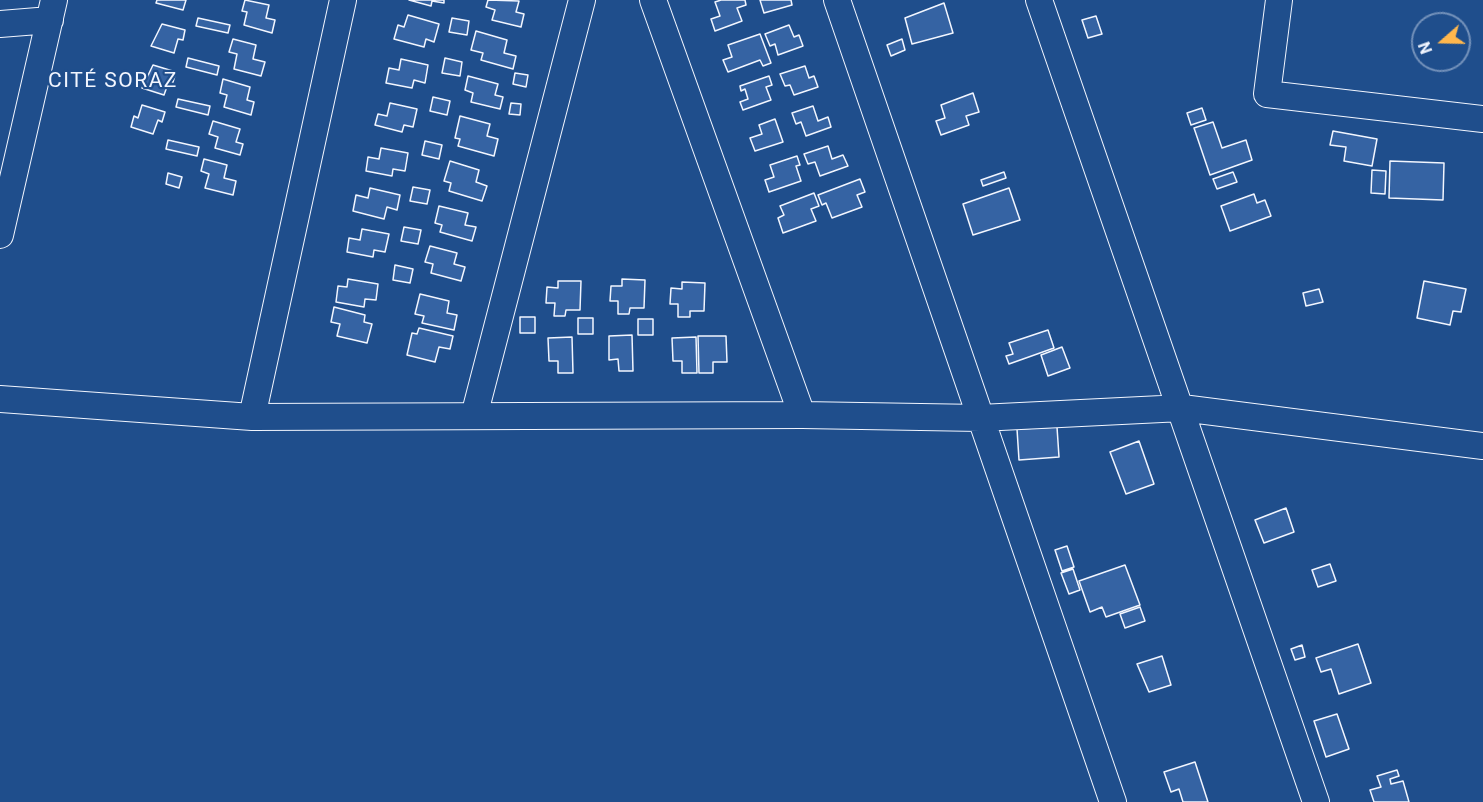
<!DOCTYPE html>
<meta charset="utf-8">
<style>
body{margin:0}
#map{position:relative;width:1483px;height:802px;overflow:hidden;background:#1f4e8c;font-family:Roboto,sans-serif}
canvas{display:block}
.north{position:absolute;left:1411px;top:12px;width:60px;height:60px;box-sizing:border-box;background:#1f4e8c;border:2px solid #7391ba;border-radius:50%;rotate:250deg;font-size:16px;font-weight:700;line-height:24px;text-align:center;color:#f2f6ff}
.north::after{content:'';display:block;margin:auto;width:21px;height:27px;background:#ffb74d;clip-path:polygon(50% 0,100% 100%,50% 72%,0 100%)}
</style>
<div id="map">
<canvas width="1483" height="802"></canvas>
<div class="north">N</div>
</div>
<script>
const c = document.querySelector('canvas').getContext('2d');
c.lineJoin = 'round';
function fillPath(path, color) {
  c.fillStyle = color;
  c.fill(path, 'evenodd');
}
function strokePath(path, color, width, dash) {
  c.strokeStyle = color;
  c.lineWidth = width;
  c.lineCap = dash ? 'butt' : 'round';
  c.setLineDash(dash || []);
  c.stroke(path);
}
function write(font, color, halo, rows, align = 'center') {
  c.font = font + ' Roboto,sans-serif';
  c.lineWidth = 4.5;
  c.setLineDash([]);
  c.textBaseline = 'middle';
  c.strokeStyle = halo;
  c.fillStyle = color;
  for (const [text, x, y, turn = 0] of rows) {
    c.save();
    c.translate(x, y);
    c.rotate((+turn || 0) * Math.PI / 180);
    c.textAlign = isNaN(turn) ? turn : align;
    if (halo) c.strokeText(text, 0, 0);
    c.fillText(text, 0, 0);
    c.restore();
  }
}
const building = new Path2D(`
 M157,0H186L183,10L156,3Z
 M245,0L269,5L266,18L275,20L272,33L244,25L247,12L242,11Z
 M409,0H444V3L432,1L431,6Z
 M488,0L519,1L516,12L524,14L521,27L492,20L495,10L486,7Z
 M721,0H745L746,5L737,8L742,21L715,31L711,19L720,16L715,2Z
 M760,0H791L792,5L764,13Z
 M944,3L953,33L912,44L905,18Z
 M408,15L439,24L434,42L426,39L424,47L394,39L398,25L404,27Z
 M1096,16L1102,34L1088,38L1082,20Z
 M198,18L230,25L228,33L196,26Z
 M452,18L469,21L467,35L449,32Z
 M162,24L185,30L183,40L178,39L174,53L151,46Z
 M789,25L794,37L799,35L803,46L778,55L775,44L770,46L765,34Z
 M476,31L507,40L504,53L516,56L513,69L481,60L483,53L471,50Z
 M760,34L771,63L763,66L760,60L728,72L723,60L732,57L728,45Z
 M233,39L256,45L253,59L265,62L261,76L234,69L237,54L229,52Z
 M902,39L905,50L891,56L887,45Z
 M188,58L219,66L217,75L186,67Z
 M445,58L462,62L460,76L442,73Z
 M401,59L428,65L425,83L414,80L412,88L386,83L389,68L399,70Z
 M153,65L176,72L173,82L169,81L164,95L142,88Z
 M805,66L809,78L814,76L818,87L794,95L790,85L785,86L780,74Z
 M515,73L528,75L526,87L513,84Z
 M468,76L498,84L495,95L503,97L500,109L471,102L473,93L465,90Z
 M769,76L772,85L766,87L771,100L743,110L740,102L748,99L745,89L741,91L740,86Z
 M223,79L250,87L247,100L254,102L251,115L224,107L227,95L220,93Z
 M973,93L979,112L966,116L969,125L941,135L936,121L945,118L941,105Z
 M433,97L450,101L447,115L430,111Z
 M178,99L210,106L208,115L176,107Z
 M390,103L417,109L413,127L404,125L402,132L375,125L378,114L387,116Z
 M511,103L521,104L520,115L509,114Z
 M142,105L165,112L162,122L158,120L153,134L131,127L134,116L138,118Z
 M813,106L818,121L828,117L831,127L806,136L801,122L796,124L792,113Z
 M1202,108L1206,120L1191,125L1187,113Z
 M460,116L490,124L487,136L498,139L494,156L458,146L460,139L455,138Z
 M775,119L783,142L755,151L750,138L762,134L759,125Z
 M213,121L240,129L236,142L243,144L240,155L215,148L218,137L209,134Z
 M1213,122L1222,148L1246,140L1252,160L1210,175L1194,128Z
 M1333,131L1377,139L1372,166L1344,161L1346,147L1330,145Z
 M168,140L199,147L197,156L166,149Z
 M425,141L442,145L439,159L422,155Z
 M828,146L832,159L843,155L848,166L820,176L815,162L808,164L804,154Z
 M381,148L408,153L405,171L393,169L392,176L366,171L368,157L379,159Z
 M797,156L800,165L796,166L801,181L769,192L765,180L774,177L770,165Z
 M204,159L227,165L224,178L236,181L233,195L205,188L209,174L201,171Z
 M450,161L479,170L476,182L487,186L482,201L449,191L451,183L444,181Z
 M1390,161L1444,163L1443,200L1389,198Z
 M1372,170L1386,171L1385,194L1371,193Z
 M1004,172L1006,178L983,186L981,180Z
 M1233,172L1237,182L1217,189L1213,179Z
 M168,173L182,177L179,188L166,184Z
 M860,179L865,192L857,195L862,207L832,218L826,203L822,205L818,195Z
 M413,187L430,190L427,204L410,201Z
 M370,188L400,195L397,210L387,207L384,219L353,211L356,195L368,198Z
 M1009,188L1020,220L973,235L963,204Z
 M814,193L819,206L811,209L816,221L783,233L778,218L784,215L780,206Z
 M1254,194L1257,203L1265,200L1271,216L1230,231L1221,206Z
 M439,206L468,213L465,225L476,227L472,241L440,232L442,225L435,223Z
 M404,227L421,230L418,244L401,241Z
 M362,229L389,234L385,252L374,250L373,257L347,252L349,238L360,240Z
 M430,246L457,253L454,264L465,267L461,281L431,273L433,264L425,262Z
 M395,265L413,269L410,283L393,280Z
 M348,279L378,284L376,300L365,299L364,307L336,302L338,286L347,287Z
 M622,279L645,280L644,308H630L629,314H618V301H610L611,286H622Z
 M558,281H581L580,310H566L565,316H554L555,303H546L547,287L558,288Z
 M1424,281L1466,289L1461,312L1453,311L1450,325L1417,318Z
 M682,282L705,283L704,311H690V317H678V304H670L671,288L682,289Z
 M1319,289L1323,302L1306,306L1303,293Z
 M420,294L449,301L447,313L457,315L454,330L422,323L424,316L415,314Z
 M334,307L365,315L364,322L372,324L367,343L337,336L340,324L331,322Z
 M520,317H535V333H520Z
 M578,318H593V334H578Z
 M638,319H653V335H638Z
 M419,328L453,336L450,349L439,347L435,362L407,355L412,333L417,334Z
 M1048,330L1054,348L1009,364L1006,356L1013,354L1009,343Z
 M632,335L633,371H619L618,359L609,360V336Z
 M698,336H726L727,362H713V373H699Z
 M572,337L573,373H558V361H549L548,338Z
 M696,337L697,373H682V361H673L672,338Z
 M1062,347L1070,368L1048,376L1041,355Z
 M1057,427L1059,457L1019,460L1017,429Z
 M1139,441L1154,484L1126,494L1110,452Z
 M1286,508L1294,532L1264,543L1255,520Z
 M1067,546L1074,567L1062,571L1055,550Z
 M1330,564L1336,581L1318,587L1312,570Z
 M1125,565L1140,605L1106,617L1102,607L1090,612L1079,581Z
 M1073,569L1080,590L1069,594L1061,573Z
 M1140,607L1145,621L1125,628L1120,614Z
 M1358,644L1371,683L1339,694L1331,669L1321,672L1316,658Z
 M1302,645L1305,657L1295,660L1291,649Z
 M1162,656L1171,685L1149,692L1137,664Z
 M1337,714L1349,749L1326,757L1314,721Z
 M1195,762L1208,802H1183L1179,789L1171,792L1164,772Z
 M1397,770L1399,776L1390,779L1391,784L1403,781L1409,802H1374L1370,790L1381,787L1377,776Z`);
fillPath(building, '#3563a3');
strokePath(building, '#f2f6ff', 1.5);
const minor = new Path2D(`
 M653,0L802,415
 M837,0L1113,802
 M1039,0L1316,802
 M1279,0L1267,94L1483,119
 M0,24L50,20
 M0,235L54,0
 M0,399L252,417L802,415L980,418L1182,408L1483,446
 M474,416L582,0
 M252,417L343,0`);
strokePath(minor, '#f2f6ff', 28);
strokePath(minor, '#1f4e8c', 26);
c.letterSpacing = '1.5px';
write('21px', '#f2f6ff', '#1f4e8c', [
 ["CITÉ SORAZ",113,82]
]);
c.letterSpacing = '0px';
</script>
